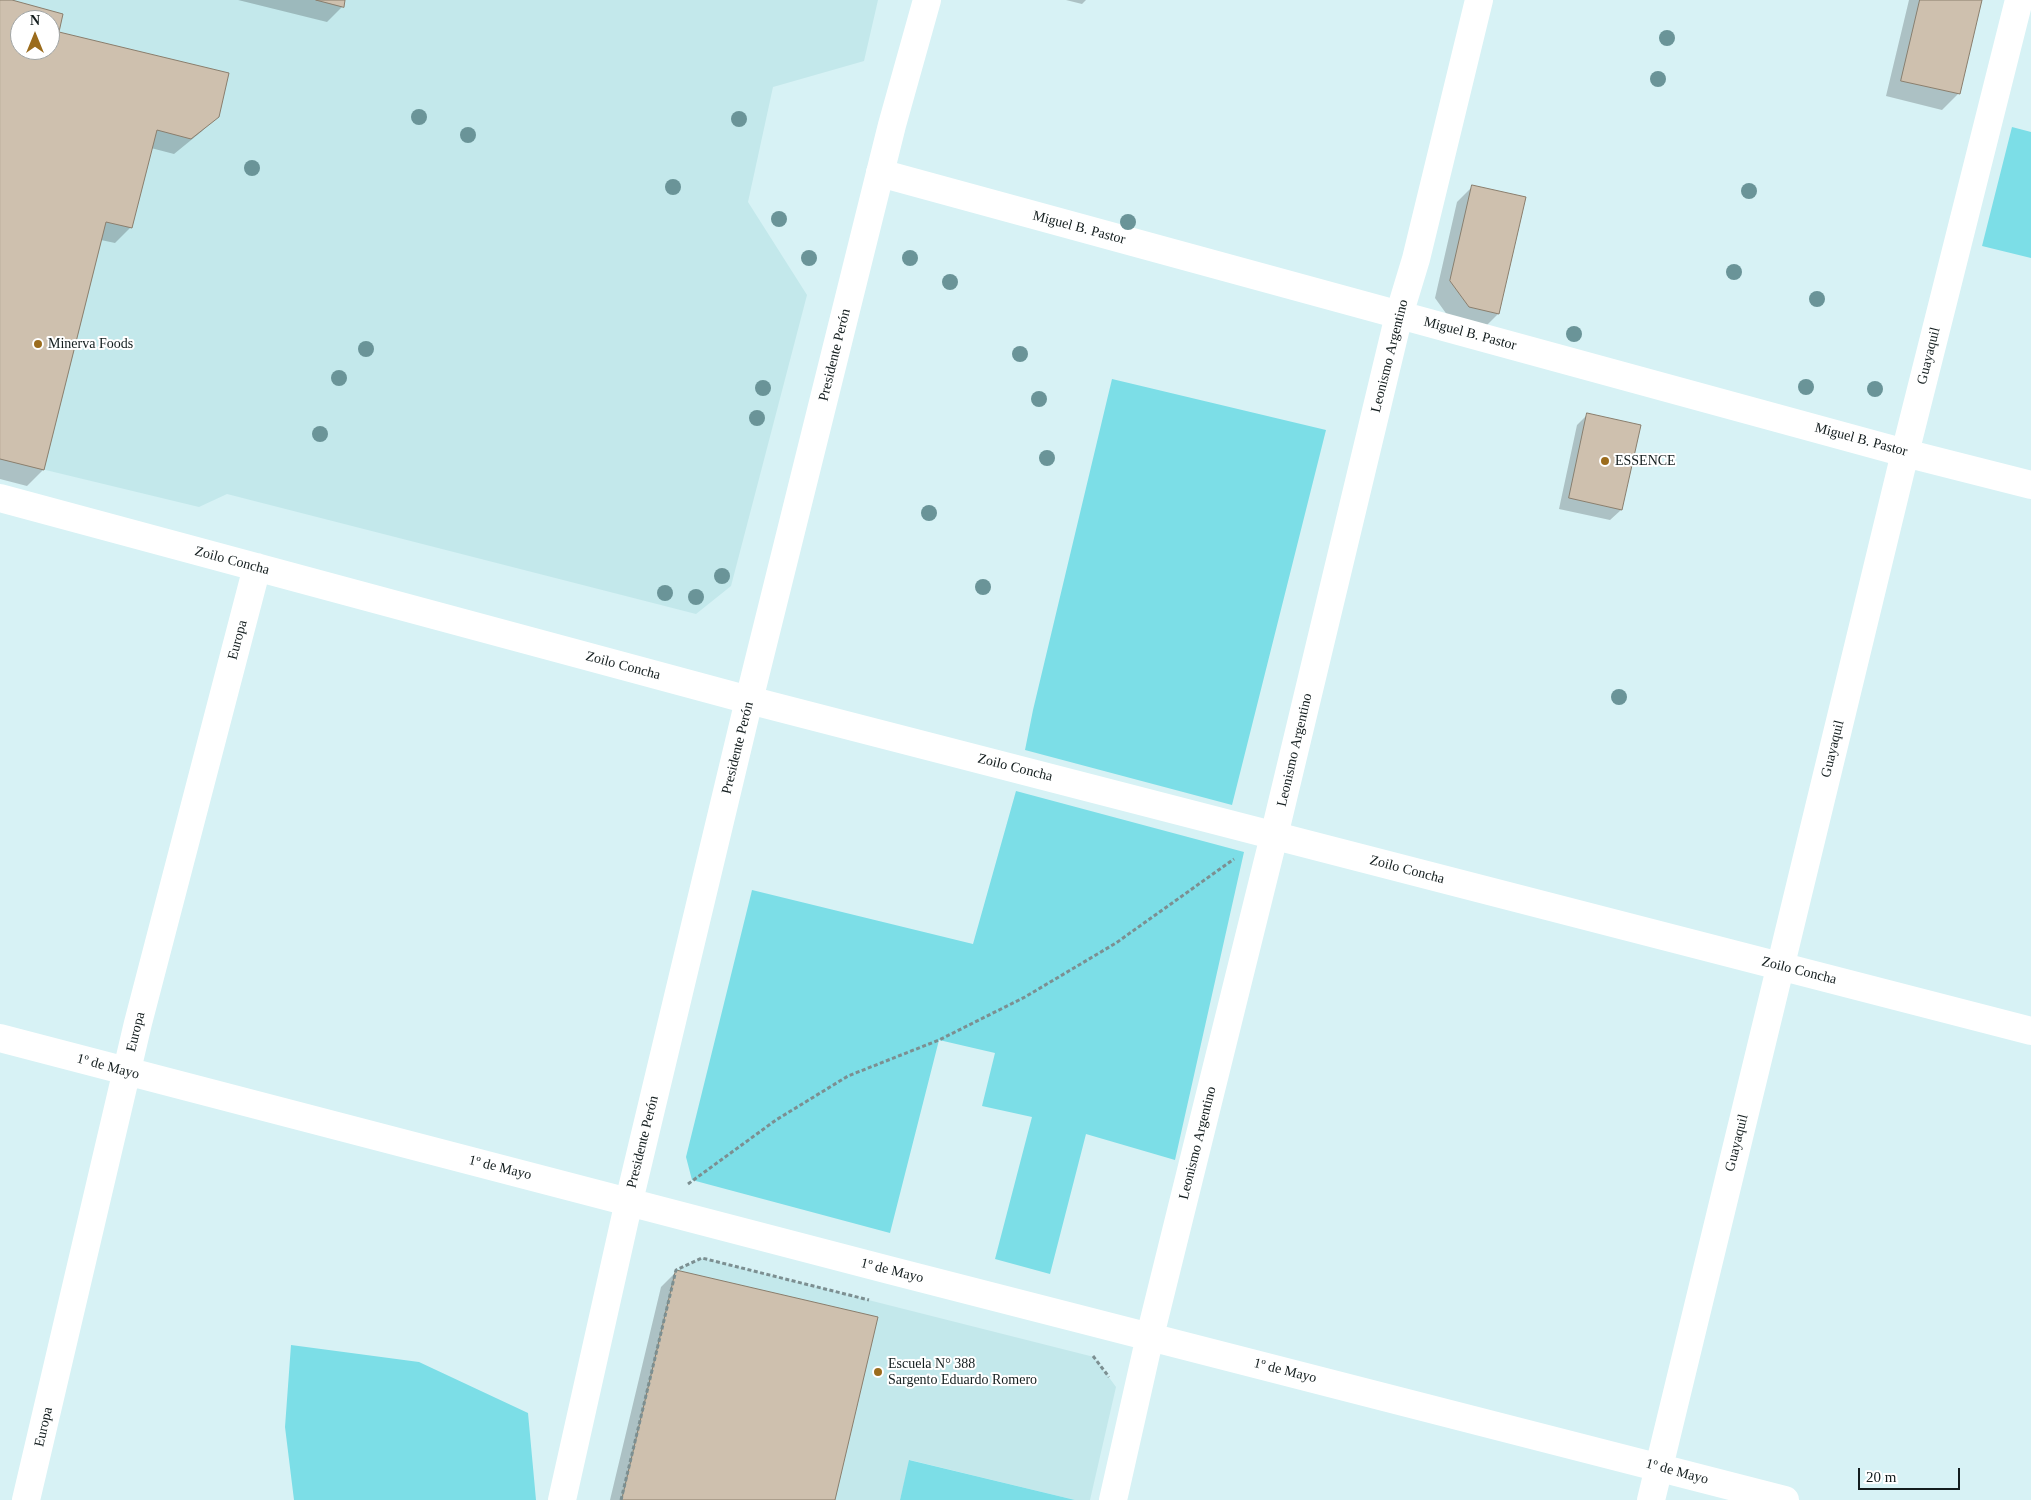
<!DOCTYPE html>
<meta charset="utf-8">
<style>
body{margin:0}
#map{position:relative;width:2031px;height:1500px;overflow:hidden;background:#d7f2f5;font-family:"Times New Roman",serif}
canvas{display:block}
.north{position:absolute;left:10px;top:10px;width:50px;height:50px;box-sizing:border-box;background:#fff;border:1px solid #a1a5a5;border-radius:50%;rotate:0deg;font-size:14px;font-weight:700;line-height:20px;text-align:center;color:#131d1e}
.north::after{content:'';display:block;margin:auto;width:18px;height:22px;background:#9b6c1d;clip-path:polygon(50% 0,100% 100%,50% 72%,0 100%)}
.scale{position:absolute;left:1858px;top:1468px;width:102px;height:22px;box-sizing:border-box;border:2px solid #131d1e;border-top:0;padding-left:6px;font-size:15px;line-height:18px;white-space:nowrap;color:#131d1e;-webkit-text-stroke:4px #fff;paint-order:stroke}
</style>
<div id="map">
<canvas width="2031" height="1500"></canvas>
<div class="north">N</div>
<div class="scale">20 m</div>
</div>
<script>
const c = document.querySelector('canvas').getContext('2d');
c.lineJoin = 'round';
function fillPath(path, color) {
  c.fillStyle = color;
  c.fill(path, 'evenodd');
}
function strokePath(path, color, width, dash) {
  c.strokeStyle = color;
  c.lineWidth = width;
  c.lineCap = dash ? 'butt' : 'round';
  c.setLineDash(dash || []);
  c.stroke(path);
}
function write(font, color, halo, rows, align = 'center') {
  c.font = font + ' "Times New Roman",serif';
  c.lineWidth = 4;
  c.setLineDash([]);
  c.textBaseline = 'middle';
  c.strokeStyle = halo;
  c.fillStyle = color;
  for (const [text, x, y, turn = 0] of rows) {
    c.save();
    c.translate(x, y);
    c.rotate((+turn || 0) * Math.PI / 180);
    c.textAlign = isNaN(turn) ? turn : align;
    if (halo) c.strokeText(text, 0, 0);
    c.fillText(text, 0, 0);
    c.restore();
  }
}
fillPath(new Path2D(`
 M0,0H878L864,61L773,87L748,202L807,295L731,586L696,614L227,494L199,507L0,459ZM20,20H50V50H20Z
 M702,1258L1094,1357L1116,1387L1090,1500H1075L910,1460L900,1500H621L676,1270Z`), '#c3e8eb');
fillPath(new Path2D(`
 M2012,127L2031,132V258L1982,246Z
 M1112,379L1326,430L1232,805L1025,750L1033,710Z
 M1016,791L1244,852L1175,1160L1086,1134L1050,1274L995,1259L1032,1117L982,1106L995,1053L939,1040L890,1233L692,1180L686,1157L752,890L973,944Z
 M291,1345L419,1362L528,1413L536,1500H294L285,1427Z
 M909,1460L1075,1500H900Z`), '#7cdee7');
fillPath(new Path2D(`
 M0,0H11L61,15L57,33L217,116L201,132L174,154L151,148L131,227L115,243L101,240L43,470L27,486L0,479ZM20,20H50V50H20Z
 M238,0H344L343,6L327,22Z
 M1066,0H1086L1082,4Z
 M1909,0H1981L1958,94L1942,110L1886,96Z
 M1473,186L1498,314L1482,330L1453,323L1435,298L1457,202Z
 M1588,414L1621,510L1610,520L1559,509L1577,425Z
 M677,1271L833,1500H610L661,1287Z`), '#0003');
const building = new Path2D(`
 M0,0H12L63,14L59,32L229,73L219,117L191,139L157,130L132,228L106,222L44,470L0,459ZM20,20H50V50H20Z
 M316,0H345L344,7Z
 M1920,0H1982L1960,94L1901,81Z
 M1472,185L1526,197L1499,314L1469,307L1450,281Z
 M1587,413L1641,425L1622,510L1569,498Z
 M676,1270L878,1317L835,1500H622Z`);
fillPath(building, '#cec0ae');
strokePath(building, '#8a7e6d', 1);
strokePath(new Path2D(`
 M688,1184L776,1120L848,1076L939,1040L1025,997L1116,943L1234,859
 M1093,1356L1109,1377
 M621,1500L676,1270L702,1258L869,1300`), '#7c8f91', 3, [4, 2.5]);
strokePath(new Path2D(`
 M880,173L1905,453L2031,485
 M0,498L749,700L2031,1031
 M0,1038L889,1270L1785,1500
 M26,1500L138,1023L257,567
 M562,1500L629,1201L749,700
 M1113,1500L1150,1336L1274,836L1399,315L1416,259L1479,0
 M1651,1500L1905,453L2019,0`), '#fff', 28);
strokePath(new Path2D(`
 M749,700L892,125L927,0`), '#fff', 28);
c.fillStyle = '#6a9498';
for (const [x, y] of [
 [1667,38],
 [1658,79],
 [419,117],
 [739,119],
 [468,135],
 [252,168],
 [673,187],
 [1749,191],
 [779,219],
 [1128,222],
 [809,258],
 [910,258],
 [1734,272],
 [950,282],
 [1817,299],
 [1574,334],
 [366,349],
 [1020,354],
 [339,378],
 [1806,387],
 [763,388],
 [1875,389],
 [1039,399],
 [757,418],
 [320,434],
 [1047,458],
 [929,513],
 [722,576],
 [983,587],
 [665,593],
 [696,597],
 [1619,697]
]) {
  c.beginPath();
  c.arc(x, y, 8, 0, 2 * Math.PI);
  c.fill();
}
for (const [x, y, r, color] of [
 [38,344,5,"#9b6c1d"],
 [1605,461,5,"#9b6c1d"],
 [878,1372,5,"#9b6c1d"]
]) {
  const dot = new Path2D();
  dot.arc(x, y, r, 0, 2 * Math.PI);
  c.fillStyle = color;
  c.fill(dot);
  strokePath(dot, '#fff', 2);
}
write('14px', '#131d1e', '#fff', [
 ["Miguel B. Pastor",1079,228,15],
 ["Miguel B. Pastor",1470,334,15],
 ["Presidente Perón",835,355,-76],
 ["Leonismo Argentino",1390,356,-76],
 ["Guayaquil",1929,356,-76],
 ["Miguel B. Pastor",1861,440,15],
 ["Zoilo Concha",232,561,15],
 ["Europa",238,640,-75],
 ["Zoilo Concha",623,666,15],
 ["Presidente Perón",738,748,-76],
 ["Guayaquil",1833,749,-76],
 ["Leonismo Argentino",1295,750,-77],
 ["Zoilo Concha",1015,768,14],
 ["Zoilo Concha",1407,870,15],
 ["Zoilo Concha",1799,971,14],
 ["Europa",136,1032,-76],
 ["1º de Mayo",108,1067,15],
 ["Presidente Perón",643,1142,-76],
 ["Leonismo Argentino",1198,1143,-76],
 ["Guayaquil",1737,1143,-76],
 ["1º de Mayo",500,1168,14],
 ["1º de Mayo",892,1271,14],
 ["1º de Mayo",1285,1371,14],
 ["Europa",44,1427,-77],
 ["1º de Mayo",1677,1472,15]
]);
write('14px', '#131d1e', '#fff', [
 ["Minerva Foods",48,344],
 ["ESSENCE",1615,461],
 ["Escuela N° 388",888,1364],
 ["Sargento Eduardo Romero",888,1380]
], 'left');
</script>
